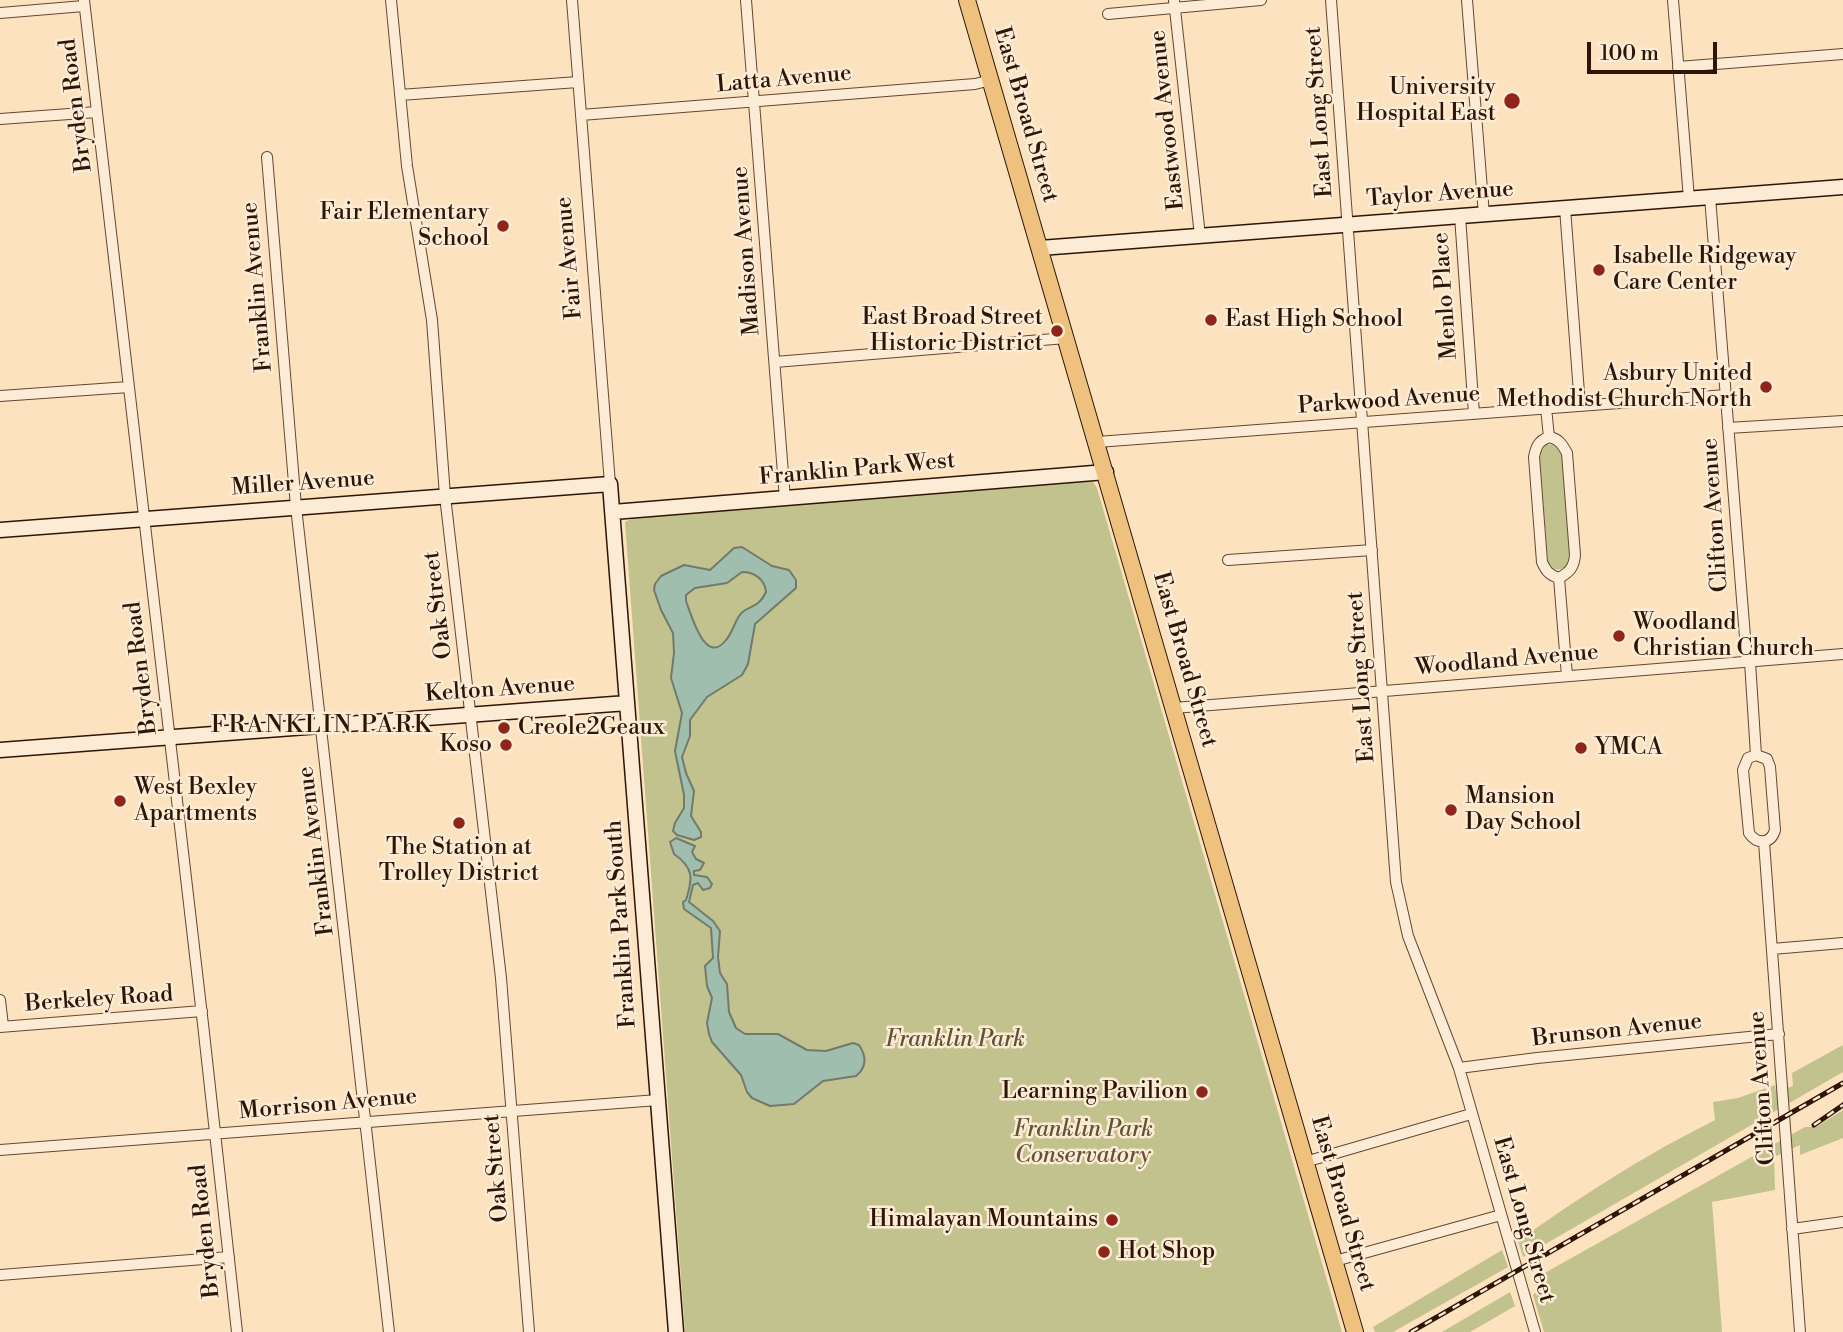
<!DOCTYPE html>
<style>
body{margin:0}
#map{position:relative;width:1843px;height:1332px;overflow:hidden;background:#fce2be;font-family:"Libre Bodoni",serif}
canvas{display:block}
.scale{position:absolute;left:1587px;top:42px;width:130px;height:32px;box-sizing:border-box;border:4px solid #2e1506;border-top:0;padding-left:9px;font-size:21px;line-height:24px;white-space:nowrap;color:#2e1506;-webkit-text-stroke:5px #fdecd5;paint-order:stroke}
</style>
<div id="map">
<canvas width="1843" height="1332"></canvas>
<div class="scale">100 m</div>
</div>
<script>
const c = document.querySelector('canvas').getContext('2d');
c.lineJoin = 'round';
function fillPath(path, color) {
  c.fillStyle = color;
  c.fill(path, 'evenodd');
}
function strokePath(path, color, width, dash) {
  c.strokeStyle = color;
  c.lineWidth = width;
  c.lineCap = dash ? 'butt' : 'round';
  c.setLineDash(dash || []);
  c.stroke(path);
}
function write(font, color, halo, rows, align = 'center') {
  c.font = font + ' "Libre Bodoni",serif';
  c.lineWidth = 5;
  c.setLineDash([]);
  c.textBaseline = 'middle';
  c.strokeStyle = halo;
  c.fillStyle = color;
  for (const [text, x, y, turn = 0] of rows) {
    c.save();
    c.translate(x, y);
    c.rotate((+turn || 0) * Math.PI / 180);
    c.textAlign = isNaN(turn) ? turn : align;
    if (halo) c.strokeText(text, 0, 0);
    c.fillText(text, 0, 0);
    c.restore();
  }
}
fillPath(new Path2D(`
 M1546,444L1558,446L1562,453L1570,555C1570,566 1564,571 1553,569L1548,562L1539,455Z
 M1087,480L1093,482L1097,488L1342,1332H685L625,522L635,517Z
 M1843,1045V1072L1523,1257L1518,1241C1581,1196 1645,1155 1715,1120L1713,1102L1738,1098L1775,1085L1776,1092L1793,1086L1792,1073Z
 M1843,1110V1138L1800,1155V1145L1774,1157L1775,1190L1712,1202L1722,1332H1544L1533,1295L1537,1291L1534,1279L1805,1127H1816Z
 M1502,1250L1508,1267L1393,1332H1375L1373,1327Z
 M1510,1292L1515,1306L1470,1332H1442Z`), '#c2c28f');
const water = new Path2D(`
 M742,547L772,566L789,570L796,580V588L755,624L748,664L742,675L707,697L690,720V736L682,757L686,773L694,791L691,816L701,832V837L694,840L677,835L673,831L675,823L684,808V795L675,751L682,713L671,678L674,653L673,633L661,610L654,590L655,584L661,576L684,565L710,570L734,548ZM742,572C754,572 765,579 766,592C758,610 746,605 739,616C734,624 732,633 726,640C705,667 691,614 686,601V595L695,588L727,583Z
 M676,838L695,846L692,852L696,859L704,863L700,870L694,871V875L707,877L712,884L710,888L703,890L698,883L693,885L689,902L713,921L720,931L718,957L720,973L727,984L729,1012L736,1028L745,1034H778L807,1050L826,1051L853,1043L859,1045C867,1057 867,1067 856,1076L823,1081L794,1104L770,1106L752,1098L747,1092L741,1075L712,1042L709,1034L707,1023L712,998L707,986L705,966L713,958L711,928L684,909L683,902L686,900C693,878 694,868 674,854L670,842Z`);
fillPath(water, '#a0beae');
strokePath(water, '#727a6b', 2);
const street = new Path2D(`
 M84,0L203,1024L237,1332
 M391,0L407,166L432,320L445,496L501,978L529,1332
 M572,0L610,484
 M746,0L785,499
 M1174,0L1200,236
 M1331,0L1396,882L1408,936L1459,1068L1535,1332
 M1467,0L1484,215
 M1673,0L1689,199
 M0,13L84,6
 M1108,14L1261,0
 M1678,67L1843,54
 M400,95L578,82
 M581,115L975,84L991,80
 M0,119L97,112
 M267,157L296,507L389,1332
 M1710,197L1747,662
 M1565,208L1580,406
 M1460,216L1474,414
 M775,362L1066,338
 M0,396L129,387
 M1546,408L1549,437
 M1728,428L1843,421
 M1549,437C1559,439 1562,444 1567,453L1575,555C1574,567 1570,572 1559,578
 M1549,437C1538,441 1536,447 1534,457L1542,562C1546,571 1549,575 1559,578
 M1097,442L1726,395
 M1228,560L1372,550
 M1559,578L1567,676
 M1750,662L1756,755
 M1174,708L1843,654
 M1756,755L1767,759L1770,767L1775,830C1771,844 1757,845 1749,833L1743,770L1748,758Z
 M1764,842L1800,1332
 M1772,949L1843,943
 M0,1000L3,1026
 M0,1027L202,1011
 M1459,1068L1537,1058L1779,1034
 M0,1150L658,1100
 M1305,1162L1471,1114
 M1792,1229L1843,1222
 M1335,1261L1501,1215
 M0,1275L229,1257`);
const secondary = new Path2D(`
 M1040,248L1843,187
 M613,512L1106,472
 M0,530L610,484L676,1332
 M0,750L627,703`);
const primary = new Path2D(`
 M967,0L1355,1332`);
strokePath(street, '#624834', 12);
strokePath(secondary, '#2e1506', 17);
strokePath(primary, '#2e1506', 18);
strokePath(street, '#fdecd5', 10);
strokePath(secondary, '#fdecd5', 14);
strokePath(primary, '#eec17f', 16);
const rail = new Path2D(`
 M1814,1125L1843,1105
 M1411,1332L1843,1083`);
strokePath(rail, '#2e1506', 5);
strokePath(rail, '#fdecd5', 2.5, [8]);
for (const [x, y, r, color] of [
 [1512,101,9,"#8f2418"],
 [503,226,7,"#8f2418"],
 [1599,270,7,"#8f2418"],
 [1211,320,7,"#8f2418"],
 [1057,331,7,"#8f2418"],
 [1766,387,7,"#8f2418"],
 [1619,636,7,"#8f2418"],
 [504,728,7,"#8f2418"],
 [506,745,7,"#8f2418"],
 [1581,748,7,"#8f2418"],
 [120,801,7,"#8f2418"],
 [1451,810,7,"#8f2418"],
 [459,823,7,"#8f2418"],
 [1202,1092,7,"#8f2418"],
 [1112,1220,7,"#8f2418"],
 [1104,1252,7,"#8f2418"]
]) {
  const dot = new Path2D();
  dot.arc(x, y, r, 0, 2 * Math.PI);
  c.fillStyle = color;
  c.fill(dot);
  strokePath(dot, '#fdecd5', 2.5);
}
write('23px', '#2e1506', '#fdecd5', [
 ["Latta Avenue",784,80,-5],
 ["Bryden Road",77,105,-97],
 ["East Long Street",1320,112,-94],
 ["East Broad Street",1025,115,74],
 ["Eastwood Avenue",1168,120,-96],
 ["Taylor Avenue",1440,195,-4],
 ["Madison Avenue",747,251,-94],
 ["Fair Avenue",570,258,-95],
 ["Franklin Avenue",258,287,-95],
 ["Menlo Place",1446,296,-94],
 ["Parkwood Avenue",1389,401,-4],
 ["Franklin Park West",857,470,-5],
 ["Miller Avenue",303,484,-4],
 ["Clifton Avenue",1716,515,-94],
 ["Oak Street",439,605,-97],
 ["East Broad Street",1184,660,74],
 ["Woodland Avenue",1507,661,-5],
 ["Bryden Road",142,668,-97],
 ["East Long Street",1362,677,-94],
 ["Kelton Avenue",500,690,-4],
 ["Franklin Avenue",317,851,-97],
 ["Franklin Park South",622,924,-94],
 ["Berkeley Road",99,1000,-4],
 ["Brunson Avenue",1617,1031,-6],
 ["Clifton Avenue",1763,1088,-94],
 ["Morrison Avenue",328,1105,-5],
 ["Oak Street",497,1168,-95],
 ["East Broad Street",1342,1204,74],
 ["East Long Street",1523,1220,74],
 ["Bryden Road",206,1231,-96]
]);
write('23px', '#2e1506', '#fdecd5', [
 ["University",1496,88,"right"],
 ["Hospital East",1496,114,"right"],
 ["Fair Elementary",489,213,"right"],
 ["School",489,239,"right"],
 ["Isabelle Ridgeway",1613,257],
 ["Care Center",1613,283],
 ["East Broad Street",1043,318,"right"],
 ["Historic District",1043,344,"right"],
 ["East High School",1225,320],
 ["Asbury United",1752,374,"right"],
 ["Methodist Church North",1752,400,"right"],
 ["Woodland",1633,623],
 ["Christian Church",1633,649],
 ["Creole2Geaux",518,728],
 ["Koso",492,745,"right"],
 ["YMCA",1595,748],
 ["West Bexley",134,788],
 ["Apartments",134,814],
 ["Mansion",1465,797],
 ["Day School",1465,823],
 ["The Station at",459,848,"center"],
 ["Trolley District",459,874,"center"],
 ["Learning Pavilion",1188,1092,"right"],
 ["Himalayan Mountains",1098,1220,"right"],
 ["Hot Shop",1118,1252]
], 'left');
write('italic 23px', '#625236', '#fdecd5', [
 ["Franklin Park",955,1040],
 ["Franklin Park",1083,1130],
 ["Conservatory",1083,1156]
]);
c.letterSpacing = '2px';
write('24px', '#2e1506', '#fdecd5', [
 ["FRANKLIN PARK",322,726]
]);
c.letterSpacing = '0px';
</script>
